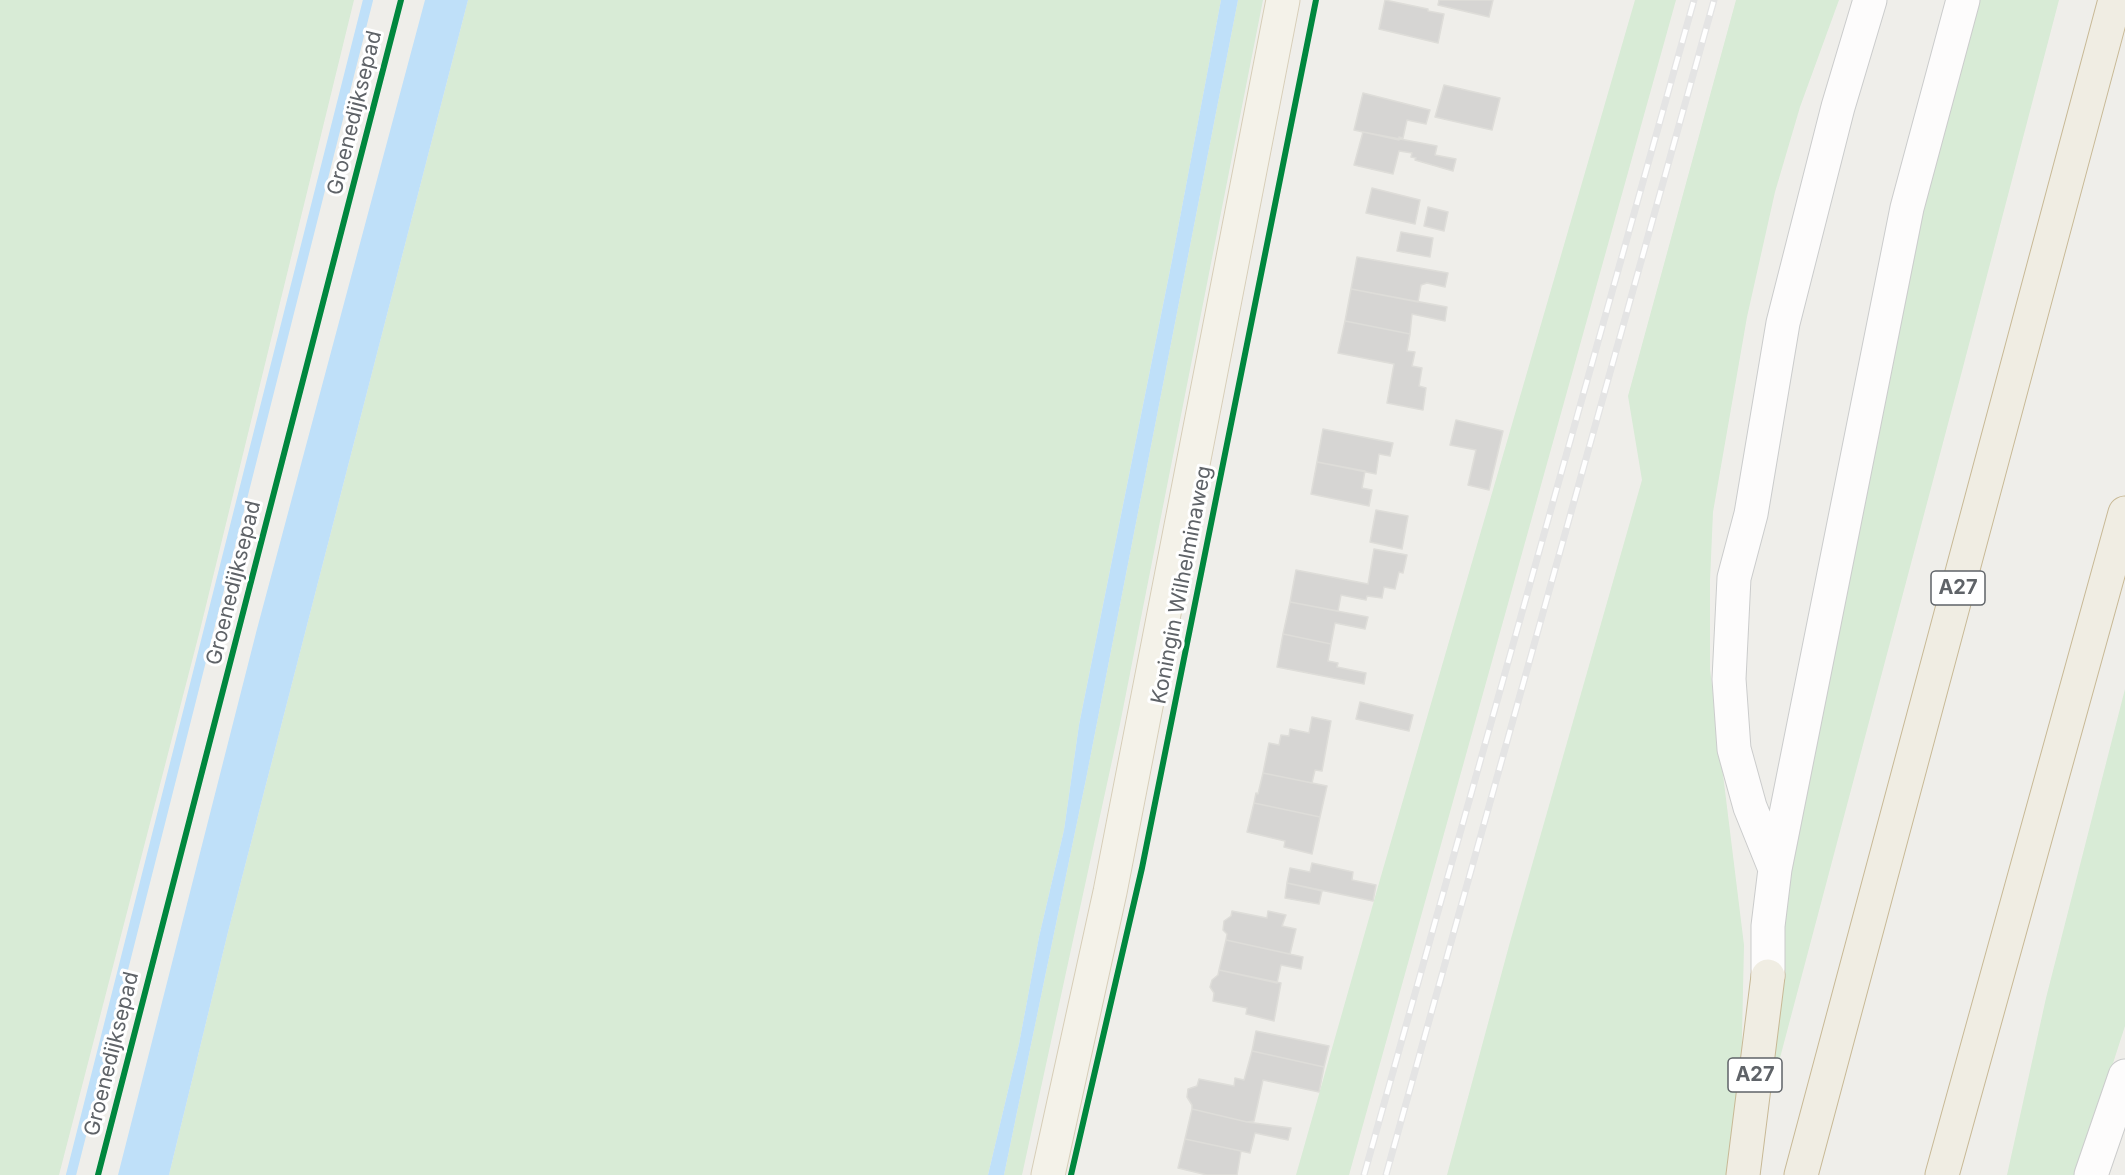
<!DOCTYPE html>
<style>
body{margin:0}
canvas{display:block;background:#efeeea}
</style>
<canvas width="2125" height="1175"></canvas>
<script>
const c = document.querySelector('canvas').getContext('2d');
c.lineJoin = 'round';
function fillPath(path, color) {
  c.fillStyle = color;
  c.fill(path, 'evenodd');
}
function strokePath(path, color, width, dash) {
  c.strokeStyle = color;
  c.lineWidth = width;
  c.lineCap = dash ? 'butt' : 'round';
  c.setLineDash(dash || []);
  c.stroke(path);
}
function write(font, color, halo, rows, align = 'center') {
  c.font = font + ' Inter,sans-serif';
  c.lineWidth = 6;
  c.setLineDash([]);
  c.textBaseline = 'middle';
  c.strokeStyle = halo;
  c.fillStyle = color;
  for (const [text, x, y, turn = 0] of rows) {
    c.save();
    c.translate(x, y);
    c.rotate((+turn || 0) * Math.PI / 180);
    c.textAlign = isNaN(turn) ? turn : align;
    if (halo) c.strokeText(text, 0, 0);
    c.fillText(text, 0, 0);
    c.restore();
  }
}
fillPath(new Path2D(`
 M0,0H354L200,630L59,1175H0Z
 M468,0H1221L1172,260L1079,725L1064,830L1039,937L1019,1044L988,1175H169L228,932Z
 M1238,0H1263L1120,724L1022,1175H1004L1086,779Z
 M1635,0H1676L1349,1175H1296L1381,876Z
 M1736,0H1839L1800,107L1775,192L1747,317L1713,512L1710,581V669L1744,945L1741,1081L1731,1175H1447L1510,942L1642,480L1628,396Z
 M1972,0H2059L1962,371L1772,1088L1781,913L1847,536Z
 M2125,689V1026L2077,1175H2007L2046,998Z`), '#d8ebd6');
fillPath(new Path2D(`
 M425,0H468L228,932L169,1175H118L257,629Z
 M1221,0H1238L1086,779L1004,1175H988L1019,1044L1039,937L1064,830L1079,725L1172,260Z`), '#bfe0f9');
strokePath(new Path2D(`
 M71,1175L368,0`), '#bfe0f9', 10);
const building = new Path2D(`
 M1385,0L1428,9V11L1444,14L1438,43L1379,29Z
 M1439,0H1493L1489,17L1438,5Z
 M1444,85L1500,98L1492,130L1435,117Z
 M1363,93L1430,110L1426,124L1407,120L1403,138L1399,137V140L1354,130Z
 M1363,132L1437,146L1435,155L1456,159L1453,171L1415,160L1416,158L1411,157L1412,153L1399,151L1393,174L1354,165Z
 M1372,188L1420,200L1415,224L1366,213Z
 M1428,207L1448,212L1444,231L1424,226Z
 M1401,232L1433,238L1430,257L1397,251Z
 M1357,257L1448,273L1445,287L1427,283L1421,285L1418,302L1351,289Z
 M1351,289L1447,307L1445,321L1412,314L1410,334L1345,321Z
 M1345,321L1410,334L1407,351L1415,352L1412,366L1422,368L1419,386L1426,388L1423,410L1387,403L1394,364L1338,353Z
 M1456,420L1503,431L1489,490L1468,485L1476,450L1450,445Z
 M1323,429L1393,443L1390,456L1379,454L1376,474L1317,462Z
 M1317,462L1365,471L1362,488L1372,490L1369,506L1311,494Z
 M1376,510L1408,516L1402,549L1370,542Z
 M1374,549L1407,555L1403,573L1399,572L1395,589L1384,587L1382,598L1367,596L1366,600L1341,595L1338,611L1290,602L1296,570L1368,584Z
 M1290,602L1368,617L1365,629L1335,623L1331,644L1283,634Z
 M1283,634L1331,644L1328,661L1338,663L1337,667L1366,673L1364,684L1277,667Z
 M1360,702L1413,715L1409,731L1356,719Z
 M1312,717L1331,721L1322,771L1315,770L1312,783L1263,773L1269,743L1279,745L1281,735L1289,736L1290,729L1309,733Z
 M1263,773L1327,786L1320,817L1254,803L1256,793L1258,794Z
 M1254,803L1320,817L1312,854L1284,847L1285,841L1247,832Z
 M1312,863L1353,872L1352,880L1376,885L1373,901L1287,883L1290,868L1310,872Z
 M1287,883L1322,891L1319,904L1285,898Z
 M1232,911L1267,918L1268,911L1286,915L1282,926L1296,929L1290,954L1226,940L1227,934L1223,930L1224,921L1231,916Z
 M1226,940L1303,957L1301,969L1281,965L1277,983L1219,970Z
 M1219,970L1281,983L1274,1021L1246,1014L1247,1008L1213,1001L1214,993L1210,987L1212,980L1218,975Z
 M1256,1031L1329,1046L1324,1067L1252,1051Z
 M1252,1051L1324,1067L1319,1092L1263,1080L1254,1121L1247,1122L1192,1109V1105L1187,1097L1188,1089L1197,1086L1199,1079L1234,1086L1235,1078L1244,1080Z
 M1192,1109L1247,1122L1291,1128L1288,1140L1255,1133L1250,1153L1185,1139Z
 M1185,1139L1241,1151L1237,1175H1207L1178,1168Z`);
fillPath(building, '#d6d5d3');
strokePath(building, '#deddd9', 1.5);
const minor = new Path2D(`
 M1775,869L1750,807L1734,749L1729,679L1734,578L1751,514L1783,323L1838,107L1870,0
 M1768,976V926L1775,869L1907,208L1963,0
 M2091,1175L2125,1076`);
const major = new Path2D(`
 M1048,1175L1110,892L1283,0`);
const highway = new Path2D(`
 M1743,1175L1768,976
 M1801,1175L2115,0
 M1942,1175L2125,513`);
strokePath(minor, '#cbcccc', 35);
strokePath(major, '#d7ceb8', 35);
strokePath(highway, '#c8b996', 35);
strokePath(minor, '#fdfcfc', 33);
strokePath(major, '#f4f2e9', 33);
strokePath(highway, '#f0ede3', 33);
const rail = new Path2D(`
 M1364,1175L1694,0
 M1386,1175L1714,0`);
strokePath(rail, '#e4e4e4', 7);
strokePath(rail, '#fff', 4.5, [14]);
strokePath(new Path2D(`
 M98,1175L401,0
 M1071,1175L1142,868L1316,0`), '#00873e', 6);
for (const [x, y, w] of [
 [1958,588,54],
 [1755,1075,54]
]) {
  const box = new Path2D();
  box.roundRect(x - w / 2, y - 17, w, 34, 4.5);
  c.fillStyle = '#fff';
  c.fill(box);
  strokePath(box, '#5f6368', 1.5);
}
write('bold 20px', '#5f6368', null, [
 ["A27",1958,588],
 ["A27",1755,1075]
]);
write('21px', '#5f6368', '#fff', [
 ["Groenedijksepad",355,113,-76],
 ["Groenedijksepad",234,583,-76],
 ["Koningin Wilhelminaweg",1182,585,-79],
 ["Groenedijksepad",112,1054,-76]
]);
</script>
